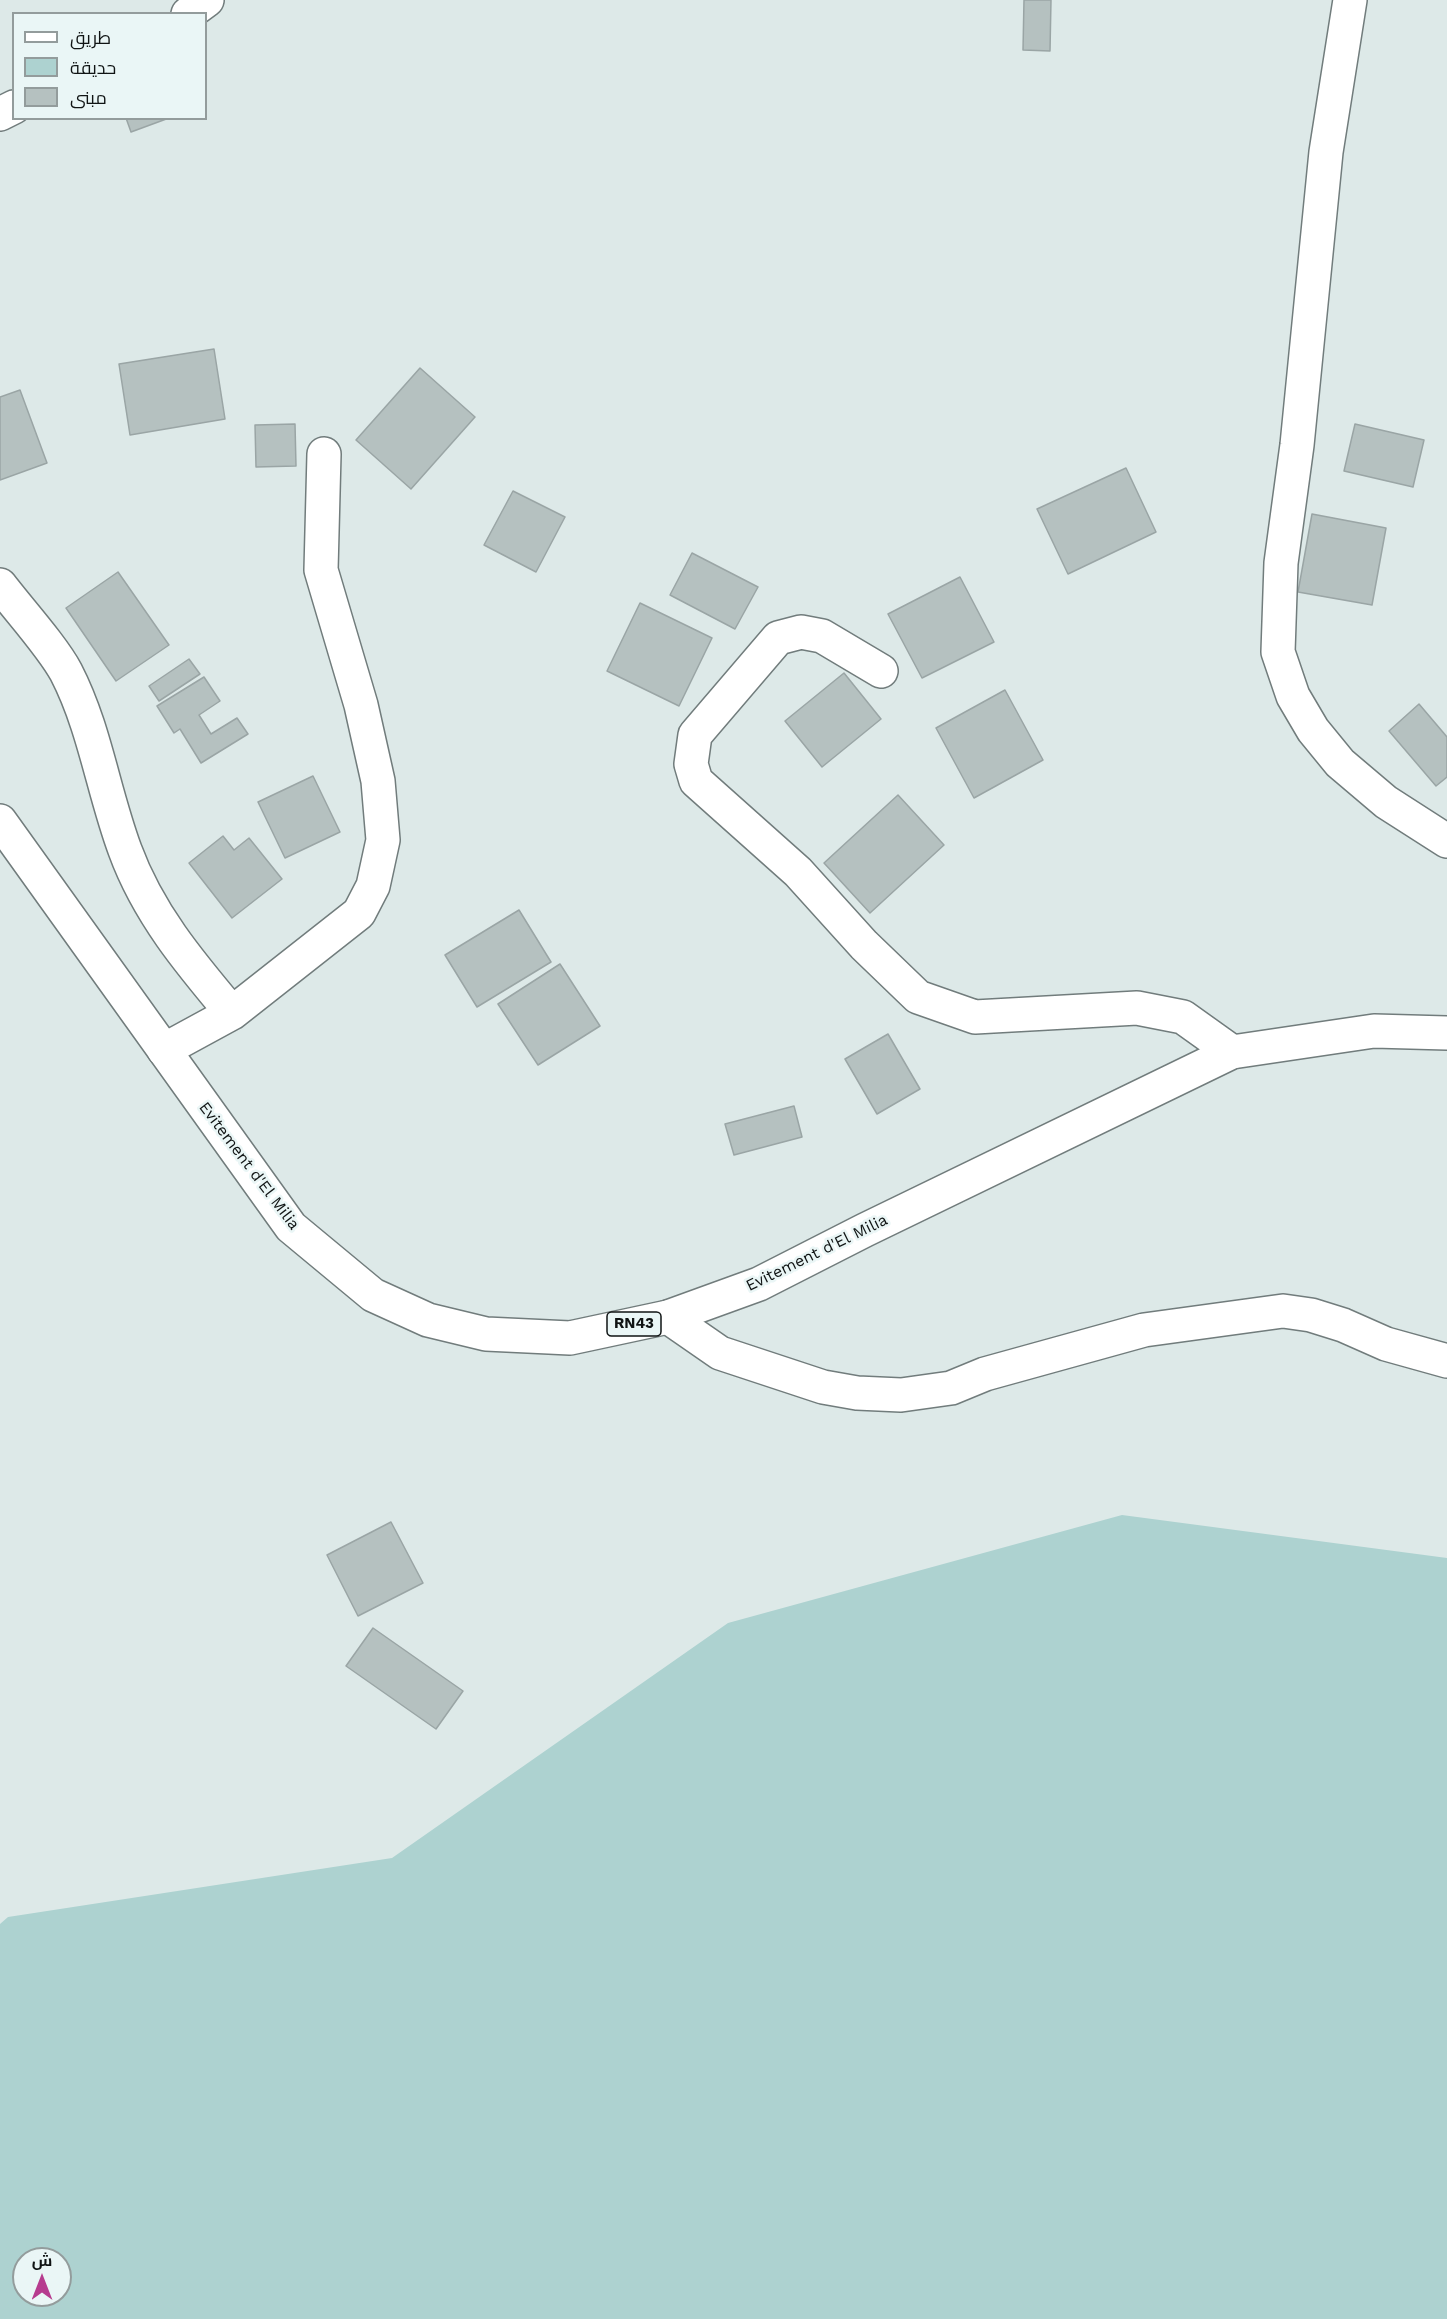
<!DOCTYPE html>
<meta charset="utf-8">
<style>
body{margin:0}
#map{position:relative;width:1447px;height:2319px;overflow:hidden;background:#dde9e8;font-family:"Work Sans",Cairo,sans-serif}
canvas{display:block}
.legend{position:absolute;left:12px;top:12px;width:195px;height:108px;box-sizing:border-box;background:#eaf6f6;border:2px solid #939c9c;margin:0;padding:8px 10px;list-style:none;font-size:18px;color:#101414}
.legend li{display:flex;align-items:center;gap:12px;height:30px}
.legend b{width:30px;border:2px solid #939c9c}
.north{position:absolute;left:12px;top:2247px;width:60px;height:60px;box-sizing:border-box;background:#eaf6f6;border:2px solid #939c9c;border-radius:50%;rotate:0deg;font-size:16px;font-weight:700;line-height:24px;text-align:center;color:#101414}
.north::after{content:'';display:block;margin:auto;width:21px;height:27px;background:#b63c8f;clip-path:polygon(50% 0,100% 100%,50% 72%,0 100%)}
</style>
<div id="map">
<canvas width="1447" height="2319"></canvas>
<ul class="legend">
<li><b style="height:8px;background:#fff"></b>طريق</li>
<li><b style="height:16px;background:#add2d0"></b>حديقة</li>
<li><b style="height:16px;background:#b5c1c0"></b>مبنى</li>
</ul>
<div class="north">ش</div>
</div>
<script>
const c = document.querySelector('canvas').getContext('2d');
c.lineJoin = 'round';
function fillPath(path, color) {
  c.fillStyle = color;
  c.fill(path, 'evenodd');
}
function strokePath(path, color, width, dash) {
  c.strokeStyle = color;
  c.lineWidth = width;
  c.lineCap = dash ? 'butt' : 'round';
  c.setLineDash(dash || []);
  c.stroke(path);
}
function write(font, color, halo, rows, align = 'center') {
  c.font = font + ' "Work Sans",sans-serif';
  c.lineWidth = 5;
  c.setLineDash([]);
  c.textBaseline = 'middle';
  c.strokeStyle = halo;
  c.fillStyle = color;
  for (const [text, x, y, turn = 0] of rows) {
    c.save();
    c.translate(x, y);
    c.rotate((+turn || 0) * Math.PI / 180);
    c.textAlign = isNaN(turn) ? turn : align;
    if (halo) c.strokeText(text, 0, 0);
    c.fillText(text, 0, 0);
    c.restore();
  }
}
fillPath(new Path2D(`
 M1122,1515L1447,1558V2319H0V1924L8,1917L392,1858L728,1623ZM24,2259H60V2295H24Z`), '#add2d0');
const building = new Path2D(`
 M1024,0H1051L1050,51L1023,50Z
 M126,118H169L131,132Z
 M214,349L225,419L130,435L119,364Z
 M420,368L475,417L411,489L356,440Z
 M20,390L47,463L0,480V397Z
 M295,424L296,466L256,467L255,425Z
 M1355,424L1424,440L1413,487L1344,471Z
 M1126,468L1156,532L1068,574L1037,509Z
 M513,491L565,517L536,572L484,545Z
 M1312,514L1386,528L1372,605L1298,592Z
 M692,553L758,587L735,629L670,595Z
 M118,572L169,645L116,681L66,608Z
 M960,577L994,642L922,678L888,614Z
 M640,603L712,638L679,706L607,671Z
 M189,659L200,674L159,701L149,686Z
 M844,673L881,719L822,767L785,721Z
 M204,677L220,701L199,715L211,734L237,718L248,734L201,763L180,729L174,733L157,706Z
 M1005,690L1043,760L974,798L936,728Z
 M1419,704L1447,737V777L1436,786L1389,731Z
 M313,776L340,832L285,858L258,802Z
 M898,795L944,845L870,913L824,863Z
 M223,836L234,850L249,838L282,879L232,918L189,863Z
 M519,910L551,962L477,1007L445,955Z
 M560,964L600,1026L538,1065L498,1004Z
 M888,1034L920,1089L877,1114L845,1059Z
 M794,1106L802,1137L734,1155L725,1124Z
 M391,1522L423,1583L358,1616L327,1555Z
 M373,1628L463,1691L436,1729L346,1666Z`);
fillPath(building, '#b5c1c0');
strokePath(building, '#9aa5a5', 1.5);
const minor = new Path2D(`
 M1350,0L1326,152L1297,445L1281,563L1278,652L1293,696L1313,730L1340,763L1386,802L1447,841
 M188,14L207,0
 M0,114L14,107
 M0,585C19,610 52,646 66,672C95,728 103,791 125,850C148,913 189,962 232,1013
 M881,671L822,636L801,632L778,638L695,735L691,764L696,781L798,872L864,945L918,997L975,1017L1137,1008L1183,1017L1232,1052
 M164,1050L232,1013L359,913L373,886L383,840L378,781L361,705L321,570L324,454
 M668,1317L720,1353L823,1387L857,1393L901,1395L951,1388L985,1374L1144,1330L1283,1311L1311,1315L1343,1325L1386,1344L1447,1361`);
const major = new Path2D(`
 M0,821L291,1227L373,1295L428,1320L486,1334L570,1338L668,1317L759,1284L865,1230L1232,1052L1374,1031L1447,1033`);
strokePath(minor, '#717c7c', 36);
strokePath(major, '#717c7c', 36);
strokePath(minor, '#fff', 33);
strokePath(major, '#fff', 33);
for (const [x, y, w] of [
 [634,1324,54]
]) {
  const box = new Path2D();
  box.roundRect(x - w / 2, y - 12, w, 24, 4.5);
  c.fillStyle = '#eaf6f6';
  c.fill(box);
  strokePath(box, '#101414', 1.5);
}
write('bold 15px', '#101414', null, [
 ["RN43",634,1324]
]);
write('16px', '#101414', '#eaf6f6', [
 ["Evitement d'El Milia",249,1166,53],
 ["Evitement d'El Milia",817,1253,-26]
]);
</script>
